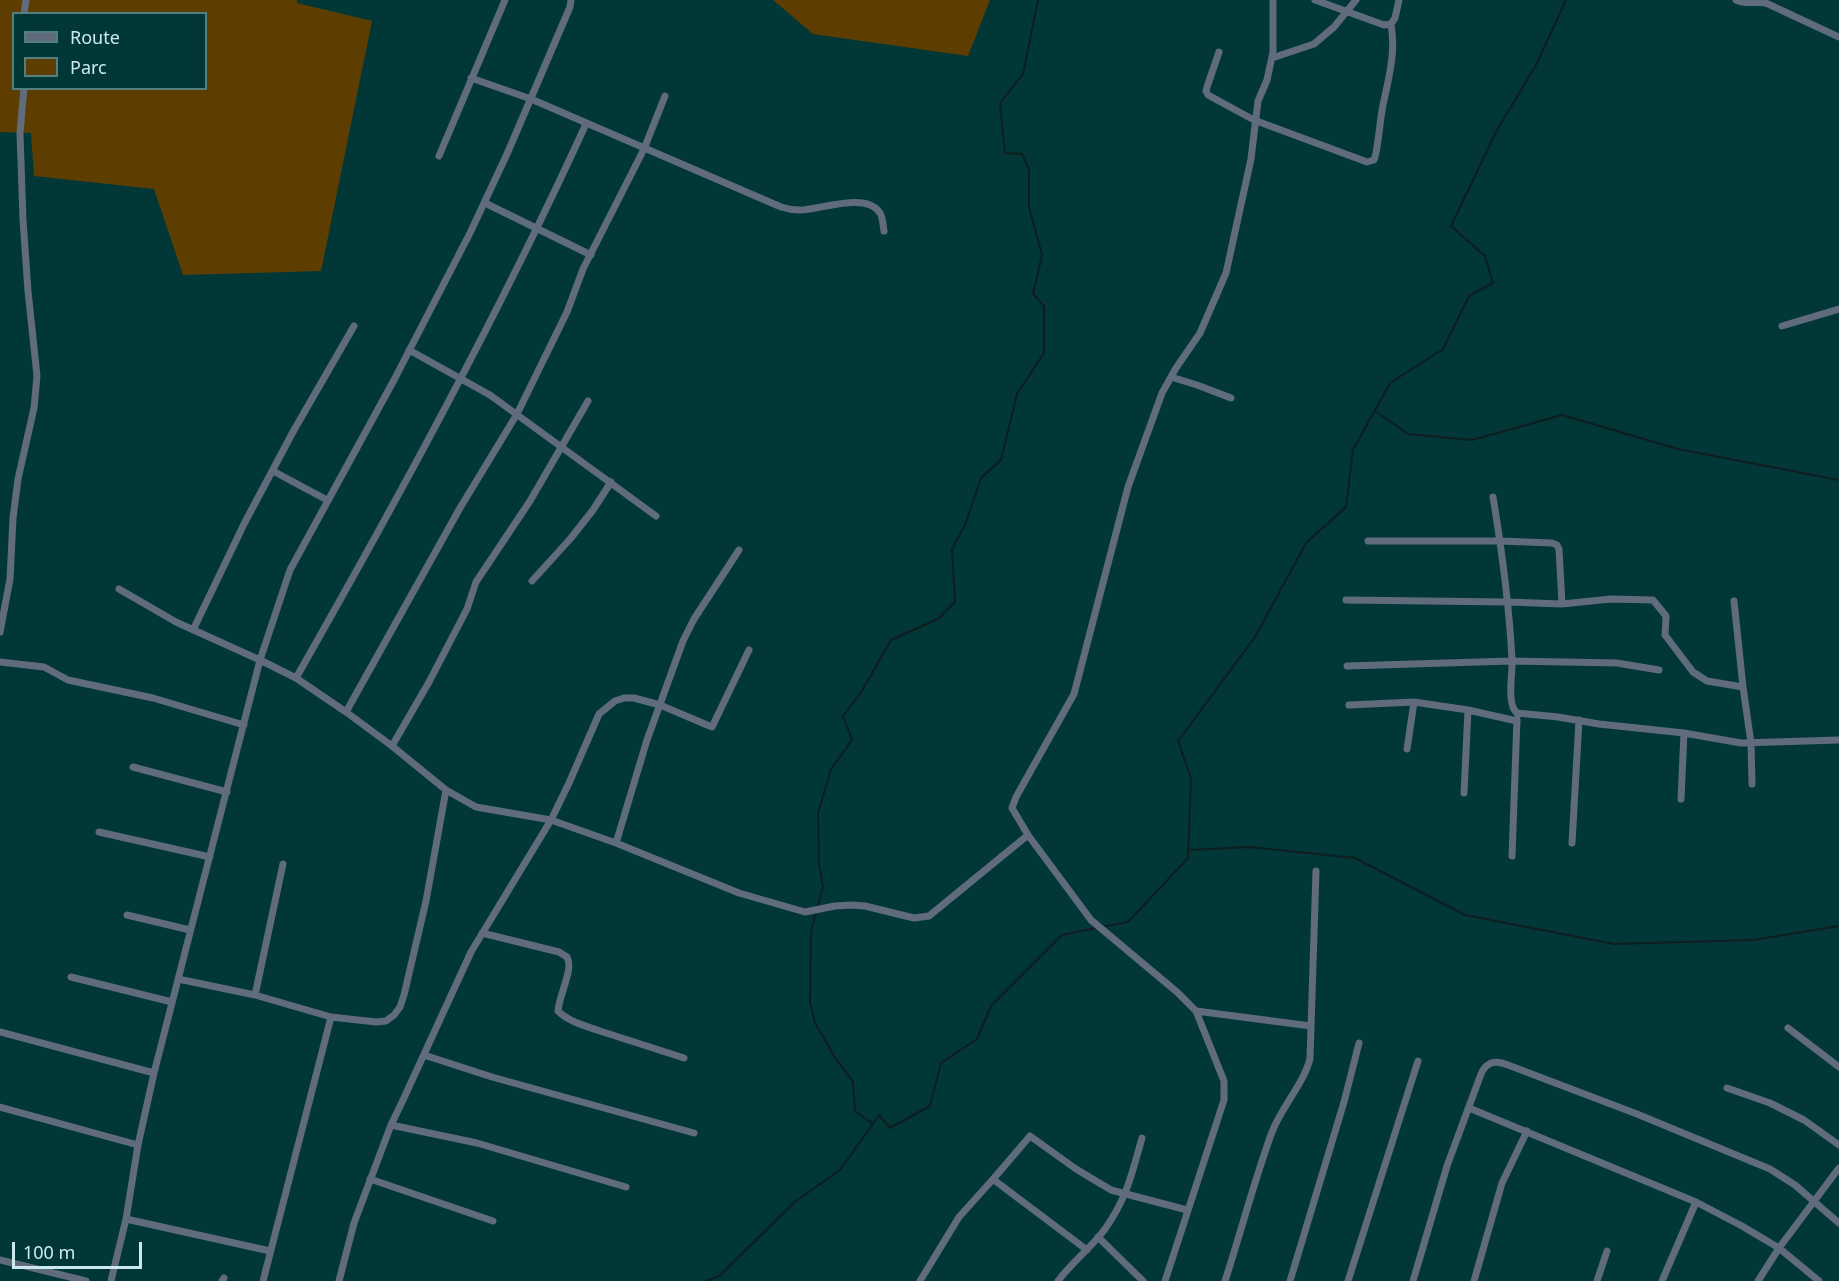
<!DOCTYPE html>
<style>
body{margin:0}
#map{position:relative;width:1839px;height:1281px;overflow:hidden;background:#023738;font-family:"Noto Sans",sans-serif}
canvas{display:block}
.legend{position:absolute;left:12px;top:12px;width:195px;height:78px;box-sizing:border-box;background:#023738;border:2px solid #537f80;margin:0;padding:8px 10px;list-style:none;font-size:18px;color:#cceaeb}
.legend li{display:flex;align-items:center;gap:12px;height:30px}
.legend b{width:30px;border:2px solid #537f80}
.scale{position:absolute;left:12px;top:1242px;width:130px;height:27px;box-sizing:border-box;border:3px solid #cceaeb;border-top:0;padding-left:8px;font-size:18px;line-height:21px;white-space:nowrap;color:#cceaeb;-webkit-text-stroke:4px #023738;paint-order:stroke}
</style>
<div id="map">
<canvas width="1839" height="1281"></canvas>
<ul class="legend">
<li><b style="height:8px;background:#606b7b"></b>Route</li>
<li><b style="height:16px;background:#5e3e00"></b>Parc</li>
</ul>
<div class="scale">100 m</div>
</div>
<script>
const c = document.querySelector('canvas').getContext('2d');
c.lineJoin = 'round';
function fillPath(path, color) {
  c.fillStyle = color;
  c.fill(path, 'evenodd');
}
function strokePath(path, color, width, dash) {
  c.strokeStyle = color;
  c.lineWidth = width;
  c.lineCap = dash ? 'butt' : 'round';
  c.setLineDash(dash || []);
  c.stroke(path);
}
fillPath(new Path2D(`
 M0,0H297V3L372,21L321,271L183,275L154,189L34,176L31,133L0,132ZM14,14H206V88H14Z
 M773,0H990L968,56L813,34Z`), '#5e3e00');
strokePath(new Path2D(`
 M1375,411L1408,434L1472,440L1562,415L1678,449L1839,480
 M1189,850L1249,847L1355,858L1465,915L1614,944L1753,940L1839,926
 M818,906L823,886L819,864L818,813L831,769L852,740L843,716L860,694L891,640L938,619L955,602L952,549L965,525L981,478L1001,460L1017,394L1044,353V306L1033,294L1042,255L1029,207V170L1022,154L1005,153L1000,103L1023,74L1038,0
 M816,912L811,932L810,1002L815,1023L834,1056L853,1082L855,1111L873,1124
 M1102,927L1128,922L1188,858L1191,778L1178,741L1255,637L1306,543L1346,507L1353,450L1390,383L1443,349L1469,296L1493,283L1485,256L1451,226L1497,130L1536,65L1566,0
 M706,1281L719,1276L796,1201L840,1170L879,1115L890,1128L930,1106L941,1063L977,1039L991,1006L1062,935L1096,928`), '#0e1d1d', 2);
strokePath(new Path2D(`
 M1315,0L1384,25L1391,24L1395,18L1399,0
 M1736,0C1746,5 1756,1 1766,3L1839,37
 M24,14L26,0
 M1219,52L1207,87L1206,91L1208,95L1254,120L1367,162L1374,160L1376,153C1379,137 1380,121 1383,105C1389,77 1396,52 1391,24
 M1272,58L1314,44L1334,27L1356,0
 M471,78L531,99L781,207C787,209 793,210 800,210C819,210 867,191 880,213C883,217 883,226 884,231
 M439,156L505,0
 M485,203L591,255
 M1782,326L1839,309
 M409,350L490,395L656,516
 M1171,377L1197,385L1231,398
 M273,471L327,500
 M1493,497C1502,551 1509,604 1512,659C1513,673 1506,704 1517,713L1558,717L1599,724L1684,733L1741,743L1839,740
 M1368,541H1500L1552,543L1557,545L1559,549L1562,604
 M532,581L571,538L593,510L611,482
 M119,589L176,622L260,660L296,678L346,712L392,746L446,790L476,807L551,820L616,843L739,893L805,912L835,906L851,905L865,906L914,918L929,916L1028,835
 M1346,600L1507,602L1562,604L1611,599L1653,600L1666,616L1665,635L1693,672L1707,681L1743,687
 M1734,601L1743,687L1751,743L1752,784
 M193,630L245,522L294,430L354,326
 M0,632L10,579L13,518L18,479L34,408L37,376L28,291L23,220L20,133L24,88
 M0,662L44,667L68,680L153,698L244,725
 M1347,666L1512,661L1617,663L1659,670
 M296,678C399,497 499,314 586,124
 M1349,705L1414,702L1468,710L1517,721
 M346,712L460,508L517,414L567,312L583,269L644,149L665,96
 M392,746L429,682L467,609L476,582L530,501L588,401
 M1407,749L1414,702
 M133,767L227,792
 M1464,793L1468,710
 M1681,799L1684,733
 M99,832L210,857
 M616,843L647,740L683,641L694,619L739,550
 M1572,843L1579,720
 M1512,856L1517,719
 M127,915L190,930
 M482,933L559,952L567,957C574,969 559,995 558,1011C569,1022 586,1026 600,1031C628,1040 656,1049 684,1058
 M71,977L172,1002
 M178,979L255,995L331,1017L376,1022L386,1021L394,1015L400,1007L404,995L426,901L446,790
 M255,995L283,864
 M1196,1011L1311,1026
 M1788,1028L1839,1067
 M0,1032L154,1073
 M424,1055L492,1077L694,1133
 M1727,1088L1770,1103L1804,1120L1839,1145
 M0,1107L138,1145
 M1469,1108L1696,1202L1742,1226L1779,1248L1819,1281
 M391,1125L477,1143L626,1187
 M370,1179L493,1221
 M126,1219L270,1251
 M1098,1237L1143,1281
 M1087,1250L994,1180L995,1177L1030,1136L1076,1169L1111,1190L1187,1210
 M0,1260L86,1281
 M111,1281L126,1219L138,1145L154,1073L260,660L290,570L394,380L470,233L507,154L570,7L571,0
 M222,1281L224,1278
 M263,1281L331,1017
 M339,1281L354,1223L391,1125L403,1100L471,952L551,820L569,783L599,714L615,701L624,698H634L660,705L712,727L749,650
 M920,1281L959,1217L995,1177
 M1058,1281C1072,1262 1091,1248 1105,1229C1127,1198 1132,1173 1142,1138
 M1165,1281L1224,1100V1081L1196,1011L1177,992L1091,920L1028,835L1012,808L1016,797L1074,694L1128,487L1162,393L1176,368L1200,333L1226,273L1251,159L1258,101L1267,80L1273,52V0
 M1225,1281C1241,1232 1254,1181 1272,1132C1282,1106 1303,1085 1310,1059L1316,871
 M1290,1281L1344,1102L1359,1043
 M1348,1281L1418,1061
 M1413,1281L1447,1166L1481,1074C1487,1061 1496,1060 1508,1065L1637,1114L1770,1169L1795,1185L1839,1223
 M1474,1281L1502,1183L1527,1131
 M1597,1281L1607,1251
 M1662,1281L1696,1202
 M1758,1281L1779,1248L1839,1168`), '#606b7b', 7);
</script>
